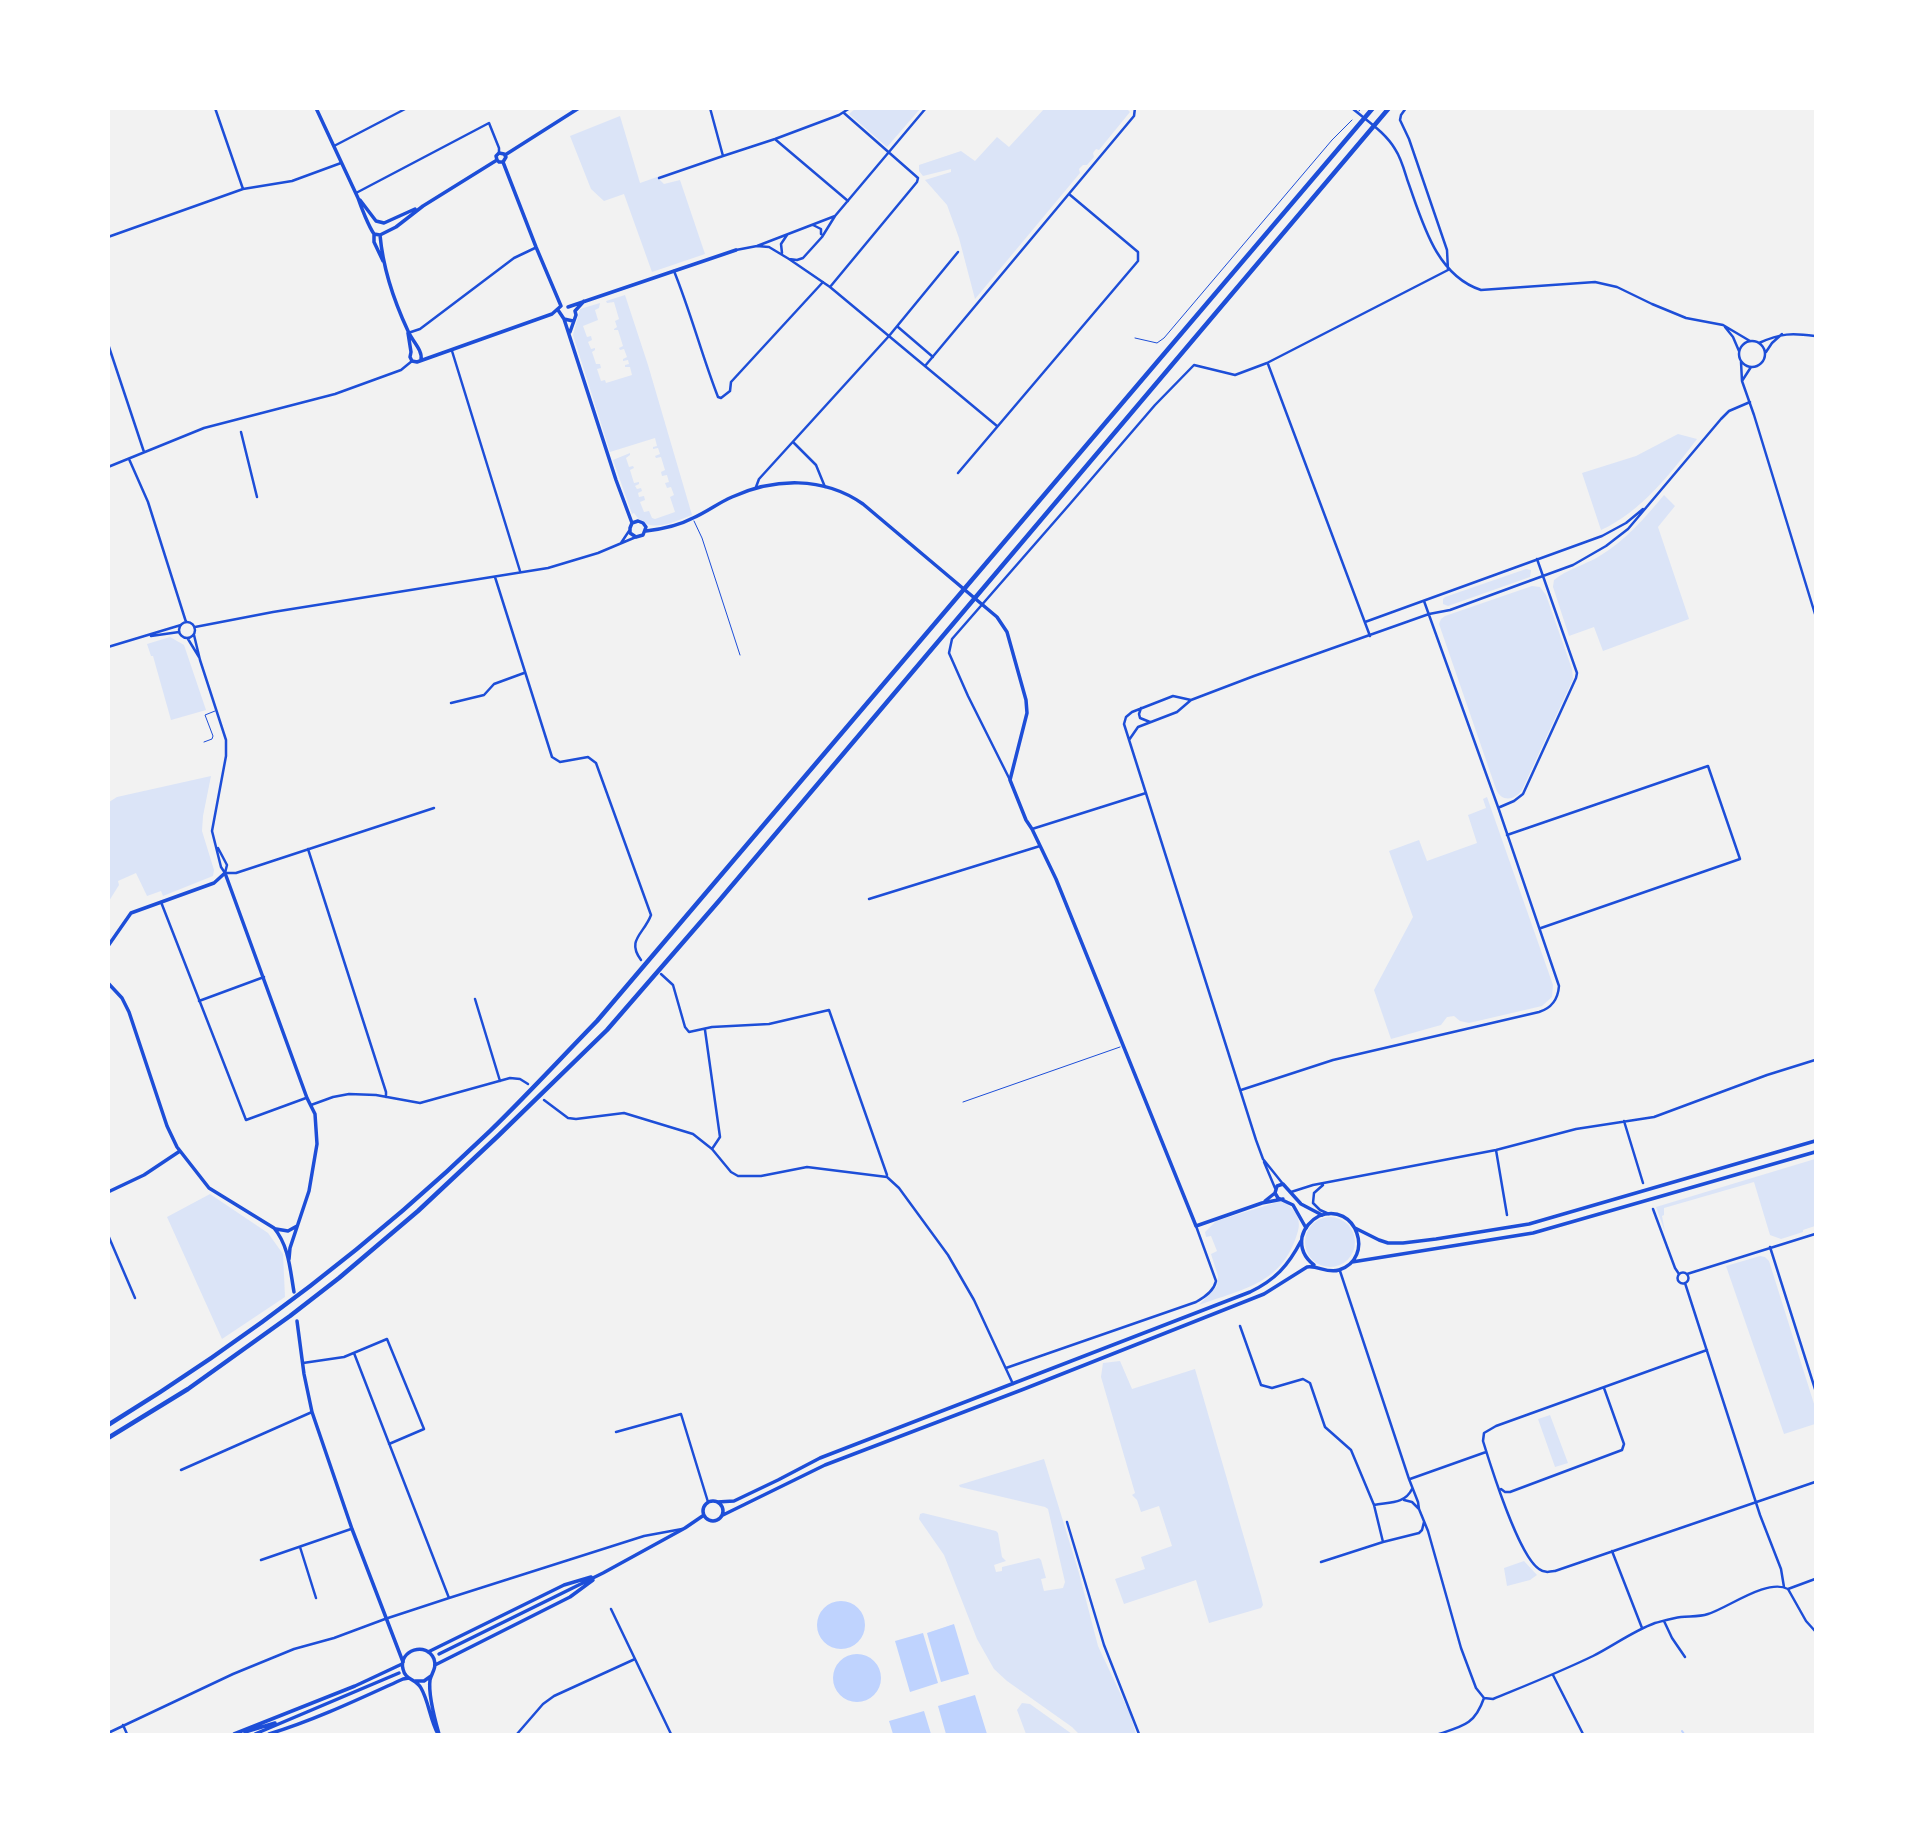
<!DOCTYPE html>
<style>
body{margin:0}
#map{position:relative;width:1924px;height:1843px;overflow:hidden;background:#f2f2f2;font-family:"Varela Round",sans-serif}
canvas{display:block}
.frame{position:absolute;inset:0;border:110px solid #fff;pointer-events:none}
</style>
<div id="map">
<canvas width="1924" height="1843"></canvas>
<div class="frame"></div>
</div>
<script>
const c = document.querySelector('canvas').getContext('2d');
c.lineJoin = 'round';
function fillPath(path, color) {
  c.fillStyle = color;
  c.fill(path, 'evenodd');
}
function strokePath(path, color, width, dash) {
  c.strokeStyle = color;
  c.lineWidth = width;
  c.lineCap = dash ? 'butt' : 'round';
  c.setLineDash(dash || []);
  c.stroke(path);
}
fillPath(new Path2D(`
 M1126,108L1130,112L1099,150L1096,149L1093,153L1094,157L1087,165H1083L1079,169L1080,173L975,299L959,238L947,205L925,180L951,172V169L923,176L919,171V165L961,151L975,161L997,137L1009,147L1044,109Z
 M855,109L856,108L920,109L887,147L849,114Z
 M620,116L640,183L657,177L664,184L680,180L705,254L652,272L624,194L604,201L591,189L570,136Z
 M625,295L648,365L692,515C672,523 648,535 634,513L632,514L613,460L630,453V455L626,458L629,467L633,466L634,468L630,470L634,483L639,482V484L635,486L637,489L641,488L642,491L638,493L639,497L644,496L645,500L640,502L644,512L649,511L652,518L655,519L675,512L670,497L674,495L671,487L667,488L665,483L669,482L667,475L662,476L661,472L665,470L661,457L656,458L655,456L660,454L658,448L653,449V447L657,446L655,438L610,452L573,335L580,309L600,303L599,308L595,310L598,320L583,326L587,337L591,336L592,340L588,342L591,349L595,348V350L592,352L596,364H600L601,368L597,369L601,381L605,380L606,383L632,375L630,367H625V365L629,364L628,360L623,361V359L627,357L624,349L620,350L619,348L623,346L618,330H614V329L617,327L615,321L619,319L614,302L607,303L606,301Z
 M1678,434L1697,439C1671,473 1641,512 1601,530L1582,473L1636,456Z
 M1664,495L1675,506L1658,527L1689,619L1603,651L1594,627L1569,636L1553,587L1554,580C1566,570 1584,565 1598,557C1625,541 1644,519 1664,495Z
 M1526,569L1531,570L1530,577L1448,606L1443,604V599L1445,597Z
 M1532,586L1540,587L1546,595L1572,669L1573,679L1522,790C1514,801 1501,802 1496,789L1439,624L1441,619L1445,616Z
 M170,637L184,645L206,710L171,720L153,656H151L147,644Z
 M211,776L203,816L202,831L214,870L213,876L163,896L161,891L147,896L136,873L118,881L119,885L109,901V802L117,797Z
 M1487,797L1553,985L1552,997L1542,1006L1469,1023L1460,1021L1454,1016L1447,1017L1441,1025L1391,1039L1374,990L1413,917L1389,851L1419,840L1427,861L1477,843L1468,815L1486,808L1483,799Z
 M1815,1159V1226L1803,1230V1232L1781,1239L1770,1235L1754,1182L1664,1208V1215L1662,1216L1665,1232L1656,1207Z
 M210,1194L268,1233L283,1254L285,1297L222,1339L167,1217Z
 M1281,1201C1293,1206 1302,1218 1298,1231C1283,1284 1245,1288 1199,1305L1217,1286L1218,1276L1211,1254L1217,1251L1211,1236L1206,1237L1205,1232L1216,1221Z
 M1305 1242a25 25 0 1 1 50 0a25 25 0 1 1-50 0Z
 M1760,1256L1765,1257L1769,1261L1815,1407V1424L1784,1434L1726,1266Z
 M1120,1361L1132,1389L1195,1369L1261,1596L1263,1605L1261,1608L1209,1623L1196,1580L1124,1604L1115,1579L1145,1569L1141,1557L1172,1546L1159,1506L1141,1512L1137,1500L1132,1495L1135,1493L1101,1377L1103,1363Z
 M1550,1415L1568,1463L1555,1467L1538,1419Z
 M1044,1459L1079,1573L1098,1646L1130,1714L1136,1734H1079L1072,1727L1007,1681L994,1669L977,1639L944,1555L919,1519L920,1514L923,1513L996,1531L998,1533L1002,1557L1006,1561L994,1565L996,1572L1002,1571V1567L1039,1558L1041,1560L1046,1578L1041,1579L1044,1591L1063,1588L1065,1582L1048,1509L1045,1507L960,1487L959,1485Z
 M1524,1561L1537,1575L1530,1580L1507,1586L1504,1568Z
 M1022,1703L1030,1704L1072,1734H1026L1017,1710Z`), '#dbe4f7');
fillPath(new Path2D(`
 M817 1625a24 24 0 1 1 48 0a24 24 0 1 1-48 0Z
 M954,1624L969,1674L941,1682L927,1633Z
 M923,1633L938,1683L910,1692L895,1641Z
 M833 1678a24 24 0 1 1 48 0a24 24 0 1 1-48 0Z
 M975,1695L987,1734H946L938,1706Z
 M924,1711L931,1734H893L889,1721Z`), '#bfd3fe');
strokePath(new Path2D(`
 M1682,1731L1684,1734`), '#bfd3fe', 2);
strokePath(new Path2D(`
 M1359,111L1361,108
 M1135,338L1157,343L1164,338L1332,140L1352,120
 M694,521L702,538L740,655
 M204,742L212,739L213,736L205,715L215,711
 M963,1102L1120,1047`), '#1d4ed8', 1);
strokePath(new Path2D(`
 M215,108L243,189
 M710,108L723,156L775,139L839,115L850,108
 M1352,108C1367,121 1385,132 1395,149C1401,158 1404,169 1407,179C1422,220 1435,275 1481,290L1595,282L1617,287L1652,304L1686,318L1723,325L1750,341
 M776,140L848,201
 M334,146L407,108
 M659,178L723,156
 M356,193L489,123L499,148V153
 M813,225L821,229V234
 M108,237L243,189L292,181L341,163
 M757,246L769,247L789,259L797,260L803,258L822,237L835,216L926,108
 M736,250L757,246L835,216
 M782,253L781,244L787,235
 M789,259L830,287L997,426
 M674,271C691,313 702,356 718,397L721,398L730,391L731,382L823,282
 M830,287L917,182L918,178L844,113
 M898,327L933,357
 M1725,327L1733,337L1739,351
 M408,333L420,329L514,258L535,248
 M1739 354a13 13 0 1 1 26 0a13 13 0 1 1-26 0Z
 M1759,343C1781,333 1792,333 1815,336
 M108,344L144,452
 M452,351L520,571
 M1766,352L1772,343L1782,334
 M1741,362L1742,381L1754,415L1815,614
 M1268,364L1370,636
 M925,366L1134,116L1135,108
 M1742,381L1751,367
 M241,432L257,497
 M793,442L816,465L825,487
 M129,459L148,502L186,622
 M108,467L204,428L335,394L401,370L412,361
 M958,473L1138,261V252L1069,194
 M756,487L759,479L889,336L958,252
 M621,543L629,531
 M495,577L552,757L560,762L588,757L596,763L651,915C644,934 626,940 641,960
 M179 630a8 8 0 1 1 16 0a8 8 0 1 1-16 0Z
 M1365,622L1602,536L1626,523L1643,509
 M195,627L273,612L548,568L598,553L636,537
 M194,635L200,660L226,740V756L212,831L221,867L225,873
 M151,636L179,632
 M188,639L199,657
 M108,647L181,625
 M1191,700L1173,696L1132,712L1126,717L1124,724L1256,1140L1263,1159L1283,1184
 M451,703L484,695L494,684L524,673
 M1141,708L1139,714L1140,718L1150,722
 M1129,740L1138,727L1177,712L1191,700L1254,676L1429,614L1450,610L1573,565L1606,546L1628,529L1721,419L1729,411L1750,402
 M1010,780L968,696L949,653L952,639L1069,505L1155,405L1194,365L1235,375L1267,363L1448,270L1447,250L1409,139L1400,120L1401,115L1406,108
 M1500,807L1514,801L1523,794L1576,678L1577,673L1537,559
 M1032,829L1146,793
 M1507,835L1708,766L1740,859L1541,928
 M218,848L227,865L225,873
 M308,849L386,1092V1097
 M225,873H236L434,808
 M869,899L1040,846
 M161,902L246,1120L306,1098
 M661,974L673,985L685,1027L689,1032L712,1027L769,1024L829,1010L887,1175
 M475,999L500,1081
 M199,1001L264,977
 M705,1030L720,1137L712,1149
 M1241,1090L1333,1060L1539,1012C1552,1008 1558,999 1559,986L1498,807L1424,601
 M544,1100L568,1118L576,1119L624,1113L693,1134L712,1149L731,1172L738,1176H761L807,1167L887,1177L899,1188L948,1255L974,1300L1013,1384
 M311,1105L333,1097L349,1094L376,1095L420,1103L510,1078L520,1079L528,1084
 M1624,1121L1643,1183
 M1496,1150L1507,1215
 M1264,1162L1275,1188
 M1323,1185L1314,1193L1313,1203L1320,1210L1329,1214
 M1291,1192L1313,1185L1496,1150L1576,1129L1654,1117L1767,1075L1815,1060
 M1653,1209L1675,1268L1679,1274
 M108,1235L135,1298
 M1770,1247L1815,1389
 M1340,1271L1409,1479L1418,1502L1419,1509
 M1677.5 1278a5.5 5.5 0 1 1 11 0a5.5 5.5 0 1 1-11 0Z
 M1687,1274L1815,1234
 M1685,1283L1760,1515L1781,1569L1784,1587
 M1240,1326L1261,1385L1272,1388L1303,1379L1310,1383L1325,1427L1351,1450L1374,1505L1383,1542
 M1707,1350L1496,1426L1484,1433L1483,1441C1491,1467 1519,1556 1539,1569C1544,1573 1549,1572 1555,1571L1815,1482
 M354,1353L449,1598
 M303,1363L344,1357L387,1339L424,1429L389,1444
 M1006,1368L1196,1302C1205,1297 1214,1291 1216,1281L1196,1226
 M616,1432L681,1414L708,1502
 M181,1470L312,1412
 M1410,1479L1486,1452
 M1501,1489L1505,1492H1510L1622,1450L1624,1444L1604,1388
 M1404,1500L1412,1502L1419,1509L1428,1531L1461,1648L1476,1688L1484,1698L1493,1699C1527,1685 1560,1672 1593,1656C1613,1646 1633,1631 1655,1623C1663,1621 1673,1618 1681,1617C1690,1616 1699,1617 1708,1614C1728,1608 1767,1578 1788,1589L1806,1621L1815,1631
 M1374,1505C1389,1502 1405,1504 1412,1489
 M1067,1522L1104,1645L1139,1734
 M300,1547L316,1598
 M1612,1551L1642,1628
 M261,1560L351,1529
 M1321,1562L1383,1542L1419,1533L1422,1530L1424,1522
 M1788,1589L1815,1579
 M611,1609L671,1734
 M1664,1621L1672,1638L1685,1657
 M1553,1675L1583,1734
 M123,1725L127,1734
 M108,1733L233,1674L294,1649L334,1638L385,1619L449,1598L644,1536L682,1529
 M517,1734L543,1704L554,1696L635,1659
 M1439,1734C1464,1726 1475,1724 1484,1698`), '#1d4ed8', 2.5);
strokePath(new Path2D(`
 M316,108L358,198C361,207 369,227 374,234V242L383,261
 M505,155L579,108
 M503,162H499L497,160L496,156L499,153L504,154L506,157L503,162L536,247L561,306
 M360,200L376,221L384,223L415,209
 M374,234L380,235L396,227L423,206L497,160
 M380,235C383,269 394,301 408,331C412,341 423,350 421,360
 M568,307L736,250
 M558,310L564,319L573,321
 M575,311L584,301
 M564,319L616,480L632,523L630,528V533L636,537L643,535L646,527L643,523L638,521L632,523
 M570,332L576,315L575,311
 M408,333L411,352L410,357L412,361L417,362L552,314L561,306
 M646,531C663,529 678,526 693,518C707,512 718,503 732,497C774,478 823,476 863,504L997,617L1007,632L1026,700L1027,713L1010,780L1026,820L1032,829L1056,879L1196,1226L1262,1203L1283,1199
 M108,946L131,913L214,883L225,873L307,1098L315,1114L317,1144L309,1191L290,1248L289,1259
 M108,983L122,998L129,1012L167,1126L177,1147L209,1188L274,1228C289,1246 290,1269 294,1292
 M108,1192L144,1175L180,1151
 M1275,1193L1278,1198L1293,1205L1306,1228
 M1265,1201L1275,1193L1277,1186L1283,1184L1301,1204L1322,1215
 M276,1229L288,1231L297,1226
 M297,1321L304,1374L312,1412L352,1529L403,1662`), '#1d4ed8', 3.5);
strokePath(new Path2D(`
 M1355,1228L1379,1240L1388,1243H1403L1436,1239L1529,1224L1815,1141
 M1352,1262L1533,1233L1815,1152
 M703 1511a10 10 0 1 1 20 0a10 10 0 1 1-20 0Z
 M717,1502L734,1501L778,1480L820,1458L1250,1292C1275,1280 1288,1266 1301,1241
 M723,1515L825,1465L1024,1389L1264,1294L1307,1267C1318,1265 1327,1274 1339,1270C1376,1258 1356,1201 1319,1216C1311,1220 1304,1228 1302,1237C1300,1249 1305,1258 1314,1265
 M428,1652L564,1585L591,1577
 M439,1654L603,1573L685,1528L704,1515
 M435,1665L570,1597L593,1580
 M415,1681H424L431,1676
 M245,1732L275,1723
 M234,1734L355,1686L402,1664
 M255,1734L399,1673
 M269,1734C315,1720 359,1699 403,1679L409,1678
 M438,1734C430,1720 429,1702 421,1688C416,1679 405,1680 403,1669C398,1650 427,1641 434,1659C437,1668 432,1672 430,1680C428,1695 435,1720 439,1734`), '#1d4ed8', 3.5);
strokePath(new Path2D(`
 M108,1425C245,1341 374,1243 490,1131C526,1096 561,1058 597,1021L1373,108
 M108,1438L188,1389L290,1316L339,1278L418,1211L498,1136L607,1030L718,902L1389,108`), '#1d4ed8', 4.5);
</script>
